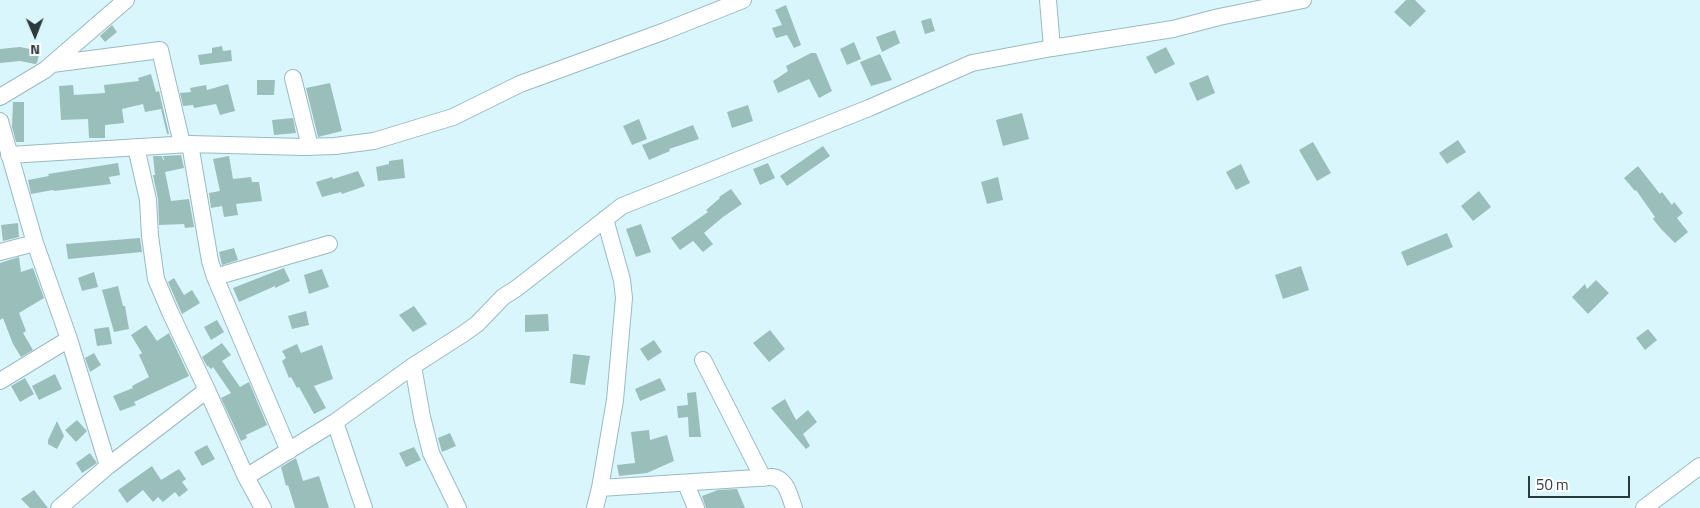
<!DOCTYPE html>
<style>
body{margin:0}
#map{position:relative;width:1700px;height:508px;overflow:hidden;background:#daf6fd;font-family:"Titillium Web",sans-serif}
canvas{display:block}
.north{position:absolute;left:10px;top:10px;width:50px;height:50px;-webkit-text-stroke:4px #fff;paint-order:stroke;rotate:179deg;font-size:14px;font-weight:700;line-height:20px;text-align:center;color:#2c3a3d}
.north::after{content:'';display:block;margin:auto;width:18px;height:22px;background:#2c3a3d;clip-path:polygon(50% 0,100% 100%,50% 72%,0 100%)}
.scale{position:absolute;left:1528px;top:476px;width:102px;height:22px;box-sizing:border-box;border:2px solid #2c3a3d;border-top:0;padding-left:6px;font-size:15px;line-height:18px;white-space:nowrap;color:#2c3a3d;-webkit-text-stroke:4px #fff;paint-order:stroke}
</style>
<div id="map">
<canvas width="1700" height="508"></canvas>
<div class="north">N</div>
<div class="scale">50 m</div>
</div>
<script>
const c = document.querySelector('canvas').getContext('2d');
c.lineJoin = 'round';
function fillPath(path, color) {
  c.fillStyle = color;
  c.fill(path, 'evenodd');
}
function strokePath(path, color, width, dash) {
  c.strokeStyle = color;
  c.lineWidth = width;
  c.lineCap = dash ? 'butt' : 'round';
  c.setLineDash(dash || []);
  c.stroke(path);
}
fillPath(new Path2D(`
 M1406,0H1415L1426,11L1410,27L1394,12Z
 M786,5L801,45L794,48L787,35L776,38L772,28L782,25L775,10Z
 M931,18L935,31L925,34L921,21Z
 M112,25L117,32L105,42L100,36Z
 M895,30L900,43L882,52L876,37Z
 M854,42L861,59L847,65L840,49Z
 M222,46L223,51L231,50L232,61L200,65L198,55L212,53V48Z
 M20,47L40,51L37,63L35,64L20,61L0,63V49Z
 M1166,47L1175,64L1155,74L1146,57Z
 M811,53H816L832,91L819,98L809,79L778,93L773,81L788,71L786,66Z
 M880,54L892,80L871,86L860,62Z
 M151,74L156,92L159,91L169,134H167L161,109L145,112L143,104L122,109L124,123L105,125V138H89L88,119L61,120L59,86L73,85L74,95L105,93L104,85L139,81L138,78Z
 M1208,75L1215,93L1197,101L1189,83Z
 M257,80H275L274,95H257Z
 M330,83L342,131L318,137L306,88Z
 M228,84L235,111L220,115L216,104L194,108L193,105L183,106L180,93L191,92L190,88L206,85L207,90Z
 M13,102H24V142H16L12,127Z
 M748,105L753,121L732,128L727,112Z
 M1022,113L1029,139L1003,146L996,120Z
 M293,118L296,133L274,135L272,120Z
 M639,119L647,139L632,145L623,126Z
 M693,125L699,139L669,149L670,151L649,160L642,145Z
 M1458,140L1466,152L1447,164L1439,153Z
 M1313,142L1331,173L1317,181L1299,150Z
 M823,146L830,156L787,186L780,176Z
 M181,155L184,168L165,172L171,201L189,199L194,227L185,228L184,224L159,225L158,199L153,175H155L153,156H162L163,160H164L163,156Z
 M229,156L233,179L251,177L252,182H259L262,201L236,204L238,215L224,217L222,206L211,208L209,193L220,191L213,159Z
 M403,159L405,178L378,181L376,167L389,164V161Z
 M118,163L120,175L109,177L111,184L54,191L53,190L31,194L28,180L49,176L48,174Z
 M768,163L775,178L760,185L753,169Z
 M1241,164L1250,183L1236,190L1226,172Z
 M1638,166L1660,194L1662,192L1672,205L1674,202L1683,213L1677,218L1688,232L1675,243L1661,229L1653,219L1655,217L1636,190L1635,191L1624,178Z
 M358,171L365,186L342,194L341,192L322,197L316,182L332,177L333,179Z
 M998,177L1003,200L987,204L981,182Z
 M731,189L742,204L723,217L704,233L713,244L703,252L693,241L680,250L671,238L708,212L706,210L720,198L719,197Z
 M1479,191L1491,207L1473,221L1461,206Z
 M18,223L19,237L3,241L1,225Z
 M641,224L651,252L636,257L626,229Z
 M1447,233L1453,247L1407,266L1401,252Z
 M140,238L142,252L68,259L66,244Z
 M234,248L238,260L222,265L219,252Z
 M19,257L21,272L33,268L44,298L19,313L26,331L23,333L33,350L21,357L13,344L3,318L0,320V263Z
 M1301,266L1309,290L1283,299L1275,275Z
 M284,268L290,281L275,288V286L239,302L233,288Z
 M322,269L329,287L309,294L304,275Z
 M94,272L98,287L82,291L78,278Z
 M174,278L184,295L192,290L200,303L182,314L168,282Z
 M1596,280L1609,293L1588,314L1572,297L1585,284L1587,289Z
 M118,286L123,306H125L129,329L114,332L102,290Z
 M414,306L427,324L413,332L399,315Z
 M306,311L309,325L292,329L288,316Z
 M548,314L549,331L525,332V315Z
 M217,320L224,332L211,340L204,327Z
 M146,325L157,341L169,333L189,376L134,402L136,405L120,411L113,396L133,388L132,386L149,377L139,355L142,353L131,335Z
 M109,327L112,344L97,346L94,329Z
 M1648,329L1657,340L1645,350L1636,338Z
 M770,330L785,349L769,362L753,343Z
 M654,340L662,352L648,361L640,349Z
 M222,343L231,355L222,361L240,387L249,382L267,425L246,435L247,438L241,441L221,398L231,393L213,367L211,369L208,366H207L202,357Z
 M297,344L301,353L322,345L333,379L314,386L326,408L314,414L299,387L297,388L291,377L289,378L282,361L286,358L282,351Z
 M94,353L101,365L90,372L85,358Z
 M573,354L590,356L585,385L570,383Z
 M55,374L62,389L39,400L32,386Z
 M25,378L34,394L20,402L11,386Z
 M660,378L666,390L640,401L635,389Z
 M696,392L701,437H689L688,417L678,418L677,406L688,405L687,393Z
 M785,399L796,420L808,410L817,422L803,434L810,446L806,449L771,408Z
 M77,420L87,431L76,442L65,430Z
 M57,421L64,436L57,449L48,444V440Z
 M649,430L650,440L667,435L674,461L647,473L619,476L617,465L635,463L631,432Z
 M450,433L456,446L442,452L438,438Z
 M207,445L215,459L202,466L194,452Z
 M414,447L421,460L406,467L399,453Z
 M90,453L97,463L82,473L76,463Z
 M296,458L303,481L319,476L329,508H295L288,485L286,486L281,467Z
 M152,466L161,480L179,469L186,479L182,482L188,490L179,497L175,492L163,502L158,497L153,502L143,490L127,503L118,490Z
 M737,489L745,508H706L702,496L718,490Z
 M34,490L48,508H30L21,499Z`), '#9abeba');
const street = new Path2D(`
 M1048,0L1052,48
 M52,64L160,50L182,144
 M293,78L310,147
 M0,97L45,70L126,0
 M0,121L35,243L69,339L108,466
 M190,144L210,261L215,277L289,451
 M136,147L148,200L150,236L156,279L170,312L207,390
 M9,155L190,144L303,147L335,146L374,141L453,117L520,84L665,31L743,0
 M0,252L35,243
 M215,277L329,244
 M703,360L763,478
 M413,366L422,417L431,453L458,508
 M0,381L69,339
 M335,422L364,508
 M686,484L696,508
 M600,488L772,477C787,479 789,495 794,508
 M59,508L108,466L207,390L246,477
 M263,508L246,477L335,422L413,366L463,334L477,324L503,297L517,288L622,206L869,108L972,63L1052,48L1173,29L1219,17L1303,0
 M595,508L600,488L615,400L624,298L622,280L605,219
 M1644,508L1700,466`);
strokePath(street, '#99bac3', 18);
strokePath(street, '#fff', 16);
</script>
